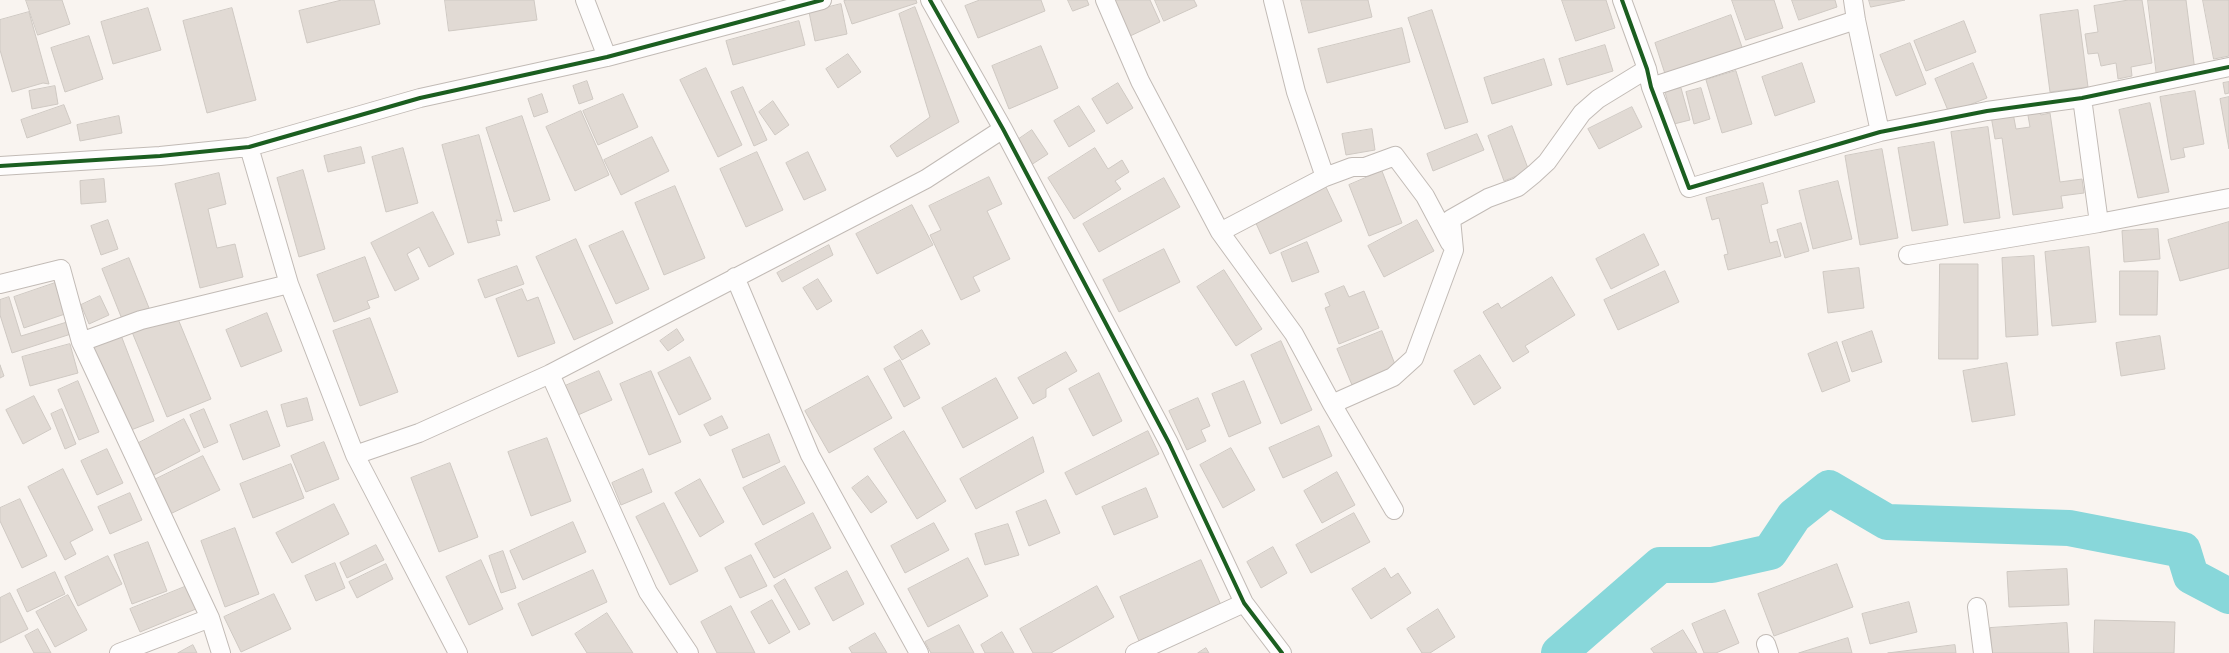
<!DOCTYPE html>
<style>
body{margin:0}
canvas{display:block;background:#f9f4f0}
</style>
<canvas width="2229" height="653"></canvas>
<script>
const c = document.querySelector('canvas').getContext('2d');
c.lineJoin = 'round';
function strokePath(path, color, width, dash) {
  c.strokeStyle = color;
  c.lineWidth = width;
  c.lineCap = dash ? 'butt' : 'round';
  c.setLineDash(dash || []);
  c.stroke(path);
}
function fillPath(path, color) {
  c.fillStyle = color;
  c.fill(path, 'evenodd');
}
strokePath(new Path2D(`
 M1559,653L1660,565H1712L1770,552L1794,516L1829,488L1887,522L2069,528L2183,550L2191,576L2229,596`), '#88d7da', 36);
const building = new Path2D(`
 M26,0H62L70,24L38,35Z
 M342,0H374L380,24L307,43L299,11Z
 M445,0H534L537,20L449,31Z
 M848,0H916L917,3L852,24L844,1Z
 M980,0H1041L1045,11L978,38L965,6Z
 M1068,0H1087L1089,5L1073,11Z
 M1111,0H1150L1160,22L1128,37Z
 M1155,0H1194L1197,6L1164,21Z
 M1301,0H1368L1372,17L1309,33Z
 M1562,0H1606L1615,28L1576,41Z
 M1732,0H1774L1783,28L1746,40Z
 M1792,0H1835L1837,7L1799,20Z
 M1869,0H1905L1871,7Z
 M2129,0H2142L2152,63L2131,67L2132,76L2118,79L2116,63L2101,66L2098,53L2088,54L2085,34L2098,32L2094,6Z
 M2148,0H2186L2195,71L2157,77Z
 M2203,0H2229V56L2214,59Z
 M841,4L847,34L815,41L809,12Z
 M915,7L959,122L897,157L890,146L930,117L899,14Z
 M148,8L161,50L113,64L101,22Z
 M232,8L256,100L207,113L183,21Z
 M1432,10L1468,122L1445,129L1408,18Z
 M2078,10L2088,87L2050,92L2040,15Z
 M29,12L49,84L43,83L12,92L0,50V20Z
 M1731,15L1744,53L1667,80L1655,43Z
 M799,21L805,45L733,65L726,41Z
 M1964,21L1976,52L1926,71L1914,41Z
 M1402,28L1410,62L1327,83L1318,49Z
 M89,36L103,79L65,92L51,48Z
 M1910,43L1926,84L1896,96L1880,55Z
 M1605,45L1613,71L1567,85L1559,59Z
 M1041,46L1058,88L1009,109L992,66Z
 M848,54L861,72L838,88L826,69Z
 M1544,59L1552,85L1492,104L1484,78Z
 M1802,63L1815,102L1775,116L1762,77Z
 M1973,63L1987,98L1949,113L1935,79Z
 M706,68L742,145L718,157L680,80Z
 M1736,71L1752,124L1722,133L1706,80Z
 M587,81L593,99L579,104L573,86Z
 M2229,82V93L2225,94L2223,83Z
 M1118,83L1133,108L1107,124L1092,99Z
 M55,86L58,104L32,109L29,91Z
 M743,87L767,140L754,146L731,92Z
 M1681,88L1690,120L1674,124L1665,92Z
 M1701,88L1710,119L1694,124L1686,92Z
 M2195,91L2204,144L2183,148L2185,157L2171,160L2160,97Z
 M542,94L548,112L534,117L528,99Z
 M623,94L638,127L598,145L583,111Z
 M2229,97V149L2220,99Z
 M773,101L789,125L775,135L759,112Z
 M2150,103L2169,192L2138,198L2119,110Z
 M64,105L71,123L27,138L21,120Z
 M1079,106L1095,131L1069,147L1054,121Z
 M1632,107L1642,127L1599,149L1588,129Z
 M2038,109L2041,115L2050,113L2060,182L2082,179L2084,193L2061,196L2063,208L2013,215L2002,138L1995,139L1991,116L2013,113L2016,129L2030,127L2027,110Z
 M581,111L609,175L575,191L546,127Z
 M119,116L122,133L80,141L77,125Z
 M522,116L550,200L514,212L486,128Z
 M1512,126L1529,171L1504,181L1488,136Z
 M1988,127L2000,218L1964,223L1951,132Z
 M1372,129L1375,150L1346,155L1342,134Z
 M1032,130L1048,154L1031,165L1016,141Z
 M1477,134L1484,150L1433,171L1427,154Z
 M479,135L502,221L496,220L500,235L468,243L442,145Z
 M652,137L669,171L621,195L604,160Z
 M1934,142L1948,225L1912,231L1898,148Z
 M361,147L365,163L328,172L324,156Z
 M403,148L418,203L386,212L372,157Z
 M1095,148L1108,169L1122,160L1129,172L1115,181L1121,189L1074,219L1048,178Z
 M1882,149L1898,238L1860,245L1845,156Z
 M757,152L783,210L746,227L720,169Z
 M808,152L826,190L804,200L786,163Z
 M303,170L325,249L299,257L277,178Z
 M1382,171L1402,223L1369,236L1349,185Z
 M219,173L226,204L208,209L217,248L235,244L243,277L200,288L175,184Z
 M989,177L1002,204L987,211L1010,259L973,277L980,291L961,300L930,235L941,230L929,206Z
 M1164,178L1180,207L1099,252L1083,224Z
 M104,179L106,202L81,204L80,181Z
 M1838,181L1852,239L1813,249L1799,191Z
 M1763,183L1768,203L1761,205L1770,243L1777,241L1781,256L1728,270L1724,255L1728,254L1719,218L1712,220L1706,198Z
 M1325,185L1342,221L1270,254L1254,219Z
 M675,186L705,258L664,275L635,203Z
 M912,205L933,245L877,274L856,234Z
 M433,212L454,254L429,267L419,247L407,254L419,279L395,291L371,243Z
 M108,220L118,249L101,255L91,226Z
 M1417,220L1434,251L1384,277L1368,246Z
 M2229,222V268L2180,281L2168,240Z
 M1801,223L1809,251L1785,258L1777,230Z
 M2158,229L2160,259L2124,262L2122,231Z
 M623,231L649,289L616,304L589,246Z
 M1644,234L1659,265L1611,289L1596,259Z
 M576,239L613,323L574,340L536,257Z
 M1307,242L1319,272L1292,282L1281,253Z
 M829,245L833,255L782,282L777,273Z
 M2089,247L2096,322L2052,326L2045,252Z
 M1164,249L1180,282L1119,312L1103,280Z
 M2034,256L2038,335L2006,337L2002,258Z
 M365,257L379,297L367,301L370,308L334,322L317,275Z
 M129,258L149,308L122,319L102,269Z
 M1940,264H1978V359H1939Z
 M517,266L524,284L485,298L478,280Z
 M1859,268L1864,308L1828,313L1823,272Z
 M1224,270L1262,329L1236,346L1197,287Z
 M1665,271L1679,302L1618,330L1604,300Z
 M2120,271H2158L2157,315H2120Z
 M1552,277L1575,315L1525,346L1529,352L1513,362L1483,312L1498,303L1501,308Z
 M818,279L832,301L817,310L803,288Z
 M55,283L65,314L24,328L14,297Z
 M1344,286L1349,297L1364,291L1379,328L1339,344L1325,308L1330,306L1325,294Z
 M522,289L527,301L538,297L555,343L518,357L496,299Z
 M100,296L109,315L89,324L81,305Z
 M9,297L21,336L67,322L71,334L12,353L0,315V300Z
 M267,313L282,351L241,367L226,330Z
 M176,314L211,399L167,417L132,332Z
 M370,318L398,392L360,406L333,331Z
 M677,329L684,340L668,351L660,341Z
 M119,330L154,421L126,432L91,341Z
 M922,330L930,344L902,360L894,347Z
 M1382,331L1396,367L1352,385L1337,349Z
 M1872,331L1882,362L1852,372L1842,342Z
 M2160,336L2165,369L2121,376L2116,343Z
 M1281,341L1312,410L1281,424L1251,355Z
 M1837,342L1850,381L1822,392L1808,354Z
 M70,344L78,373L30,386L22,357Z
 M1066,352L1077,371L1046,389V397L1033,404L1018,378Z
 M1480,355L1501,388L1474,405L1454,371Z
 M690,357L711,399L679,415L658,373Z
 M900,360L920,398L904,407L884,369Z
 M2007,363L2015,415L1972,422L1963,371Z
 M0,365L4,376L0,378Z
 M599,371L612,400L578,415L565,386Z
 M651,371L681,442L649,455L620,384Z
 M1099,373L1122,421L1093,436L1069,389Z
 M868,376L892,418L829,453L805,411Z
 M996,378L1018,418L963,448L942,408Z
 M78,381L99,432L79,440L58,390Z
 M1244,381L1261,423L1229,437L1212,394Z
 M34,396L51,429L23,444L6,410Z
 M307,398L313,420L287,427L281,405Z
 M1198,398L1210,426L1201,430L1206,441L1187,450L1169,411Z
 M62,409L76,444L65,449L51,414Z
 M204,409L218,442L204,448L190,415Z
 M267,411L280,446L243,460L230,425Z
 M722,416L728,428L710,436L704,425Z
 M184,419L200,451L152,476L135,445Z
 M1319,426L1332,456L1283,478L1269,448Z
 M904,431L946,501L917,519L874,449Z
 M1148,431L1159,454L1076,495L1065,473Z
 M769,434L780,462L743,478L732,450Z
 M1033,437L1044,472L976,509L960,479Z
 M547,438L571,501L531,516L508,452Z
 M324,442L339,479L306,492L291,456Z
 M1231,448L1255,490L1223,508L1200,465Z
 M107,449L123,483L97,495L81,461Z
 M203,456L220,490L166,516L150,482Z
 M450,463L478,537L439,552L411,478Z
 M291,464L304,498L253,518L240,484Z
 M785,466L805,503L763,525L743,488Z
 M63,469L93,530L70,542L76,554L65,560L28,487Z
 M643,469L652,492L621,505L612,483Z
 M1337,472L1355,505L1322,523L1304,491Z
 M868,476L887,502L871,513L852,488Z
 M700,479L724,522L700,537L675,493Z
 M1146,488L1158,517L1114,535L1102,507Z
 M130,493L142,520L110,534L98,507Z
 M20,499L47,556L22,568L0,521V508Z
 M1046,500L1060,533L1029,546L1016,512Z
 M664,503L698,571L670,585L636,517Z
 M334,504L349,534L292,563L276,533Z
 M813,513L831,548L774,578L755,544Z
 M1354,513L1370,542L1311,573L1296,545Z
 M573,522L586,552L523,580L510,551Z
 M934,523L949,550L905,573L891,546Z
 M1008,524L1019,555L985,565L975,534Z
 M235,528L259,594L225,607L201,541Z
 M148,542L167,591L132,604L114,555Z
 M376,545L384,560L347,578L340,563Z
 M1273,547L1287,573L1261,588L1247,562Z
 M503,551L516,588L501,593L489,556Z
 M751,555L767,586L740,598L725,568Z
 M108,556L122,584L78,606L65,577Z
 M968,558L988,596L928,627L908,589Z
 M481,560L503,609L469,625L446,577Z
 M1201,560L1221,605L1139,641L1120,597Z
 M335,563L345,588L316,601L305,576Z
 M386,564L393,579L357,598L349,582Z
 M1837,564L1853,607L1774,636L1758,594Z
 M1385,568L1391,578L1398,573L1411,593L1371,619L1352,589Z
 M2067,569L2069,605L2009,607L2007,572Z
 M593,570L607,602L532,636L518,604Z
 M847,571L864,604L833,621L815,588Z
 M55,572L65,594L27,612L17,590Z
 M785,579L810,624L799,630L774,586Z
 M187,586L196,609L140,632L130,609Z
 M1097,586L1114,617L1051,653H1033L1020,629Z
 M10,593L28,629L0,643V598Z
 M274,594L291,629L241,652L224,617Z
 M68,595L87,630L55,647L36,612Z
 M772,600L790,632L769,644L751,612Z
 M1909,602L1917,632L1870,644L1862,614Z
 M731,606L755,653H717L701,622Z
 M1438,609L1455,637L1430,653H1422L1407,629Z
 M1725,610L1739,643L1716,653H1704L1692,624Z
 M607,613L633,653H587L575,634Z
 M2095,620L2175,622L2174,653H2094Z
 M2067,623L2069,653H1992L1990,628Z
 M959,625L974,653H931L925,642Z
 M38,629L51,653H34L25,636Z
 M1683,630L1697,653H1654L1651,649Z
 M1002,632L1014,653H985L981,645Z
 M875,633L887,653H852L849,648Z
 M1848,638L1852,653H1799Z
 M193,645L197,653H178Z
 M1955,645L1956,653H1888Z
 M1206,648L1209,653H1198Z`);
fillPath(building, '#e1dad4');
strokePath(building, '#cfc9c3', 1);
const minor = new Path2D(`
 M585,0L607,57
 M930,0L1003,129L1169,443L1244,603L1282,653
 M1105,0L1140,81L1220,232L1294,334L1332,404L1394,510
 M1273,0L1296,92L1325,177
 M1622,0L1647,69L1651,87L1689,188L1880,132L1987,111L2082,98L2229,67
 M1853,0L1856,20L1880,132
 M1651,87L1856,20
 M2082,98L2099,223
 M249,147L289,284L355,455L458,653
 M0,166L160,156L249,147L420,98L607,57L822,0
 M1220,232L1325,177L1352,167H1365L1395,156L1425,196L1450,243
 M1908,255L2099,223L2229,198
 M735,277L810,455L919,653
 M0,284L61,269L81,342L210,618L221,653
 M81,342L141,320L289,284
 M550,374L648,592L689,653
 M1332,404L1393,377L1414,358L1454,250L1451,219L1488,198L1518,187L1534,174L1547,162L1582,113L1598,99L1647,69
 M355,455L419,433L550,374L926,179L1003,129
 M1977,607L1983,653
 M1766,644L1769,653
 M119,653L210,618
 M1135,653L1244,603`);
strokePath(minor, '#c2bbb6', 20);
strokePath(minor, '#fefdfd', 18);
strokePath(new Path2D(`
 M930,0L1003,129L1169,443L1244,603L1282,653
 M1622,0L1647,69L1651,87L1689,188L1880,132L1987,111L2082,98L2229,67
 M0,166L160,156L249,147L420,98L607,57L822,0`), '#1b5e20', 4);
</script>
